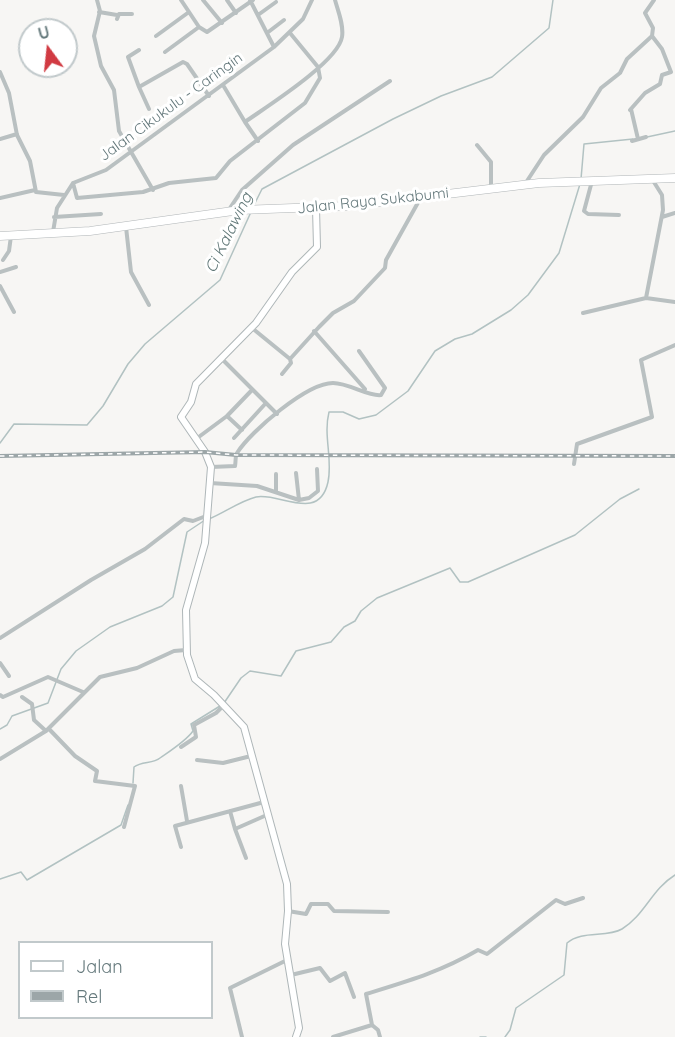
<!DOCTYPE html>
<style>
body{margin:0}
#map{position:relative;width:675px;height:1037px;overflow:hidden;background:#f7f6f4;font-family:Quicksand,sans-serif}
canvas{display:block}
.legend{position:absolute;left:18px;top:941px;width:195px;height:78px;box-sizing:border-box;background:#fff;border:2px solid #c1c9cb;margin:0;padding:8px 10px;list-style:none;font-size:18px;color:#65797c}
.legend li{display:flex;align-items:center;gap:12px;height:30px}
.legend b{width:30px;border:2px solid #c1c9cb}
.north{position:absolute;left:18px;top:18px;width:60px;height:60px;box-sizing:border-box;background:#fff;border:2px solid #c1c9cb;border-radius:50%;rotate:345deg;font-size:16px;font-weight:700;line-height:24px;text-align:center;color:#65797c}
.north::after{content:'';display:block;margin:auto;width:21px;height:27px;background:#d13a42;clip-path:polygon(50% 0,100% 100%,50% 72%,0 100%)}
</style>
<div id="map">
<canvas width="675" height="1037"></canvas>
<ul class="legend">
<li><b style="height:8px;background:#fff"></b>Jalan</li>
<li><b style="height:8px;background:#9ca6a8"></b>Rel</li>
</ul>
<div class="north">U</div>
</div>
<script>
const c = document.querySelector('canvas').getContext('2d');
c.lineJoin = 'round';
function strokePath(path, color, width, dash) {
  c.strokeStyle = color;
  c.lineWidth = width;
  c.lineCap = dash ? 'butt' : 'round';
  c.setLineDash(dash || []);
  c.stroke(path);
}
function write(font, color, halo, rows, align = 'center') {
  c.font = font + ' Quicksand,sans-serif';
  c.lineWidth = 6;
  c.setLineDash([]);
  c.textBaseline = 'middle';
  c.strokeStyle = halo;
  c.fillStyle = color;
  for (const [text, x, y, turn = 0] of rows) {
    c.save();
    c.translate(x, y);
    c.rotate((+turn || 0) * Math.PI / 180);
    c.textAlign = isNaN(turn) ? turn : align;
    if (halo) c.strokeText(text, 0, 0);
    c.fillText(text, 0, 0);
    c.restore();
  }
}
strokePath(new Path2D(`
 M647,137L675,131
 M581,179L584,144L633,139
 M253,207L262,189L393,119L441,96L492,77L549,28L553,0
 M0,443L14,424L87,425L103,406L128,364L145,344L220,280L251,212
 M209,519C224,513 240,501 256,497C279,492 319,523 328,482C333,459 323,436 329,412H343L359,419L376,415L408,391L435,351L455,339L472,334L511,310L528,295L559,253L580,184
 M224,703L241,678L250,671L281,676L296,651L331,642L344,627L355,621L361,611L377,598L450,568L460,582H468L575,535L620,499L639,489
 M0,729L7,725L12,716L48,703L61,669L76,651L110,627L162,606L173,597L187,532L205,520
 M133,783L134,767C142,761 153,764 160,758C170,751 186,741 193,731L191,724L220,706
 M0,879L21,872L27,880L121,825L128,805
 M480,1037H486
 M505,1037L510,1030L516,1008L564,975L567,943C582,930 606,938 622,929C644,916 652,889 675,875`), '#b2c2c2', 1.5);
const secondary = new Path2D(`
 M296,1037L299,1028L285,944L288,911L287,884L244,727L214,695L195,679L187,655L186,610L205,543L211,467L205,452L181,417L191,402L196,384L256,323L292,272L317,247L316,208`);
const highway = new Path2D(`
 M0,236L90,231L240,210L347,206L539,183L675,178`);
strokePath(secondary, '#aeb6b8', 8);
strokePath(highway, '#b0b5b7', 9);
strokePath(new Path2D(`
 M97,0L100,11L94,36L101,66L114,90L119,131L153,190
 M181,0L199,27L207,32L253,0
 M203,0L222,23
 M227,0L236,13
 M250,0L274,47
 M99,12L117,15
 M258,15L276,2
 M117,19L119,14H132
 M267,33L284,20
 M156,36L189,12
 M139,50L128,57L139,87
 M165,52L199,27
 M0,72L9,93L17,135L30,161L36,192L64,195
 M223,85L245,122C266,107 338,62 342,37C344,25 338,11 335,0
 M149,109L139,87L183,62L187,64L209,96
 M631,109L638,139
 M630,110L645,93L660,84L662,75L671,72L662,49L652,36
 M245,122L258,141
 M0,139L17,134
 M632,141L646,137
 M477,145L491,162V187
 M592,181L584,211L588,214L619,215
 M73,183L77,198L143,192L169,183L216,178L230,161L305,103L320,78L318,67L290,33
 M525,184L544,155L583,117L601,88L620,73L627,59L652,36L653,28L645,13L654,0
 M0,198L35,190
 M228,211L242,190L293,145L390,81
 M54,217L101,214
 M662,217L675,213
 M126,227L131,272L149,305
 M53,232L57,208L73,183L106,170L274,47L303,19L312,0
 M3,260L9,251L11,236
 M0,272L16,267
 M0,286L14,312
 M646,298L663,210L662,195L652,179
 M583,313L646,298L675,302
 M252,328L290,359
 M314,331L365,389
 M221,358L266,403L234,438
 M282,374L291,363L290,359L319,327L333,313L354,301L385,268L386,260L420,199
 M266,403L277,414
 M242,430L227,416L252,390
 M196,439L227,416
 M574,464L577,444L652,417L641,360L675,345
 M211,467L235,466C236,461 235,456 237,453C251,431 307,383 333,383C349,383 369,397 381,395L385,388L359,351
 M296,473L299,500
 M210,483L257,486L299,500L309,498L318,491L317,469
 M276,491V474
 M0,638L91,580L145,549L184,519L193,521L206,516
 M0,663L9,676
 M0,695L3,697L48,677L83,692
 M22,697L32,704L34,720L46,731
 M49,729L75,756L97,771L95,781L135,786L124,827
 M181,747L196,737L194,725L216,713L224,705
 M0,759L46,731L100,677L137,668L174,651L186,650
 M197,760L223,763L251,756
 M181,786L187,821
 M230,811L235,829L269,814
 M235,829L246,858
 M181,847L175,826L264,802
 M288,911L306,914L311,904H328L334,911L388,912
 M291,975L320,968L330,981L345,973L354,997
 M372,1025L378,1030L380,1037
 M242,1037L230,988L287,960
 M333,1037L372,1025L366,994C408,981 440,972 478,950L487,954L556,900L565,904L583,898`), '#b9c0c1', 4);
strokePath(secondary, '#fff', 6);
strokePath(highway, '#fff', 8);
const rail = new Path2D(`
 M0,456L205,452L236,455L675,456`);
strokePath(rail, '#9ca6a8', 4);
strokePath(rail, '#fff', 1.5, [4.5]);
write('15px', '#65797c', '#fff', [
 ["Jalan Cikukulu - Caringin",171,107,-36],
 ["Jalan Raya Sukabumi",373,201,-6]
]);
write('italic 16px', '#607777', '#fff', [
 ["Ci Kalawing",229,233,-64]
]);
</script>
